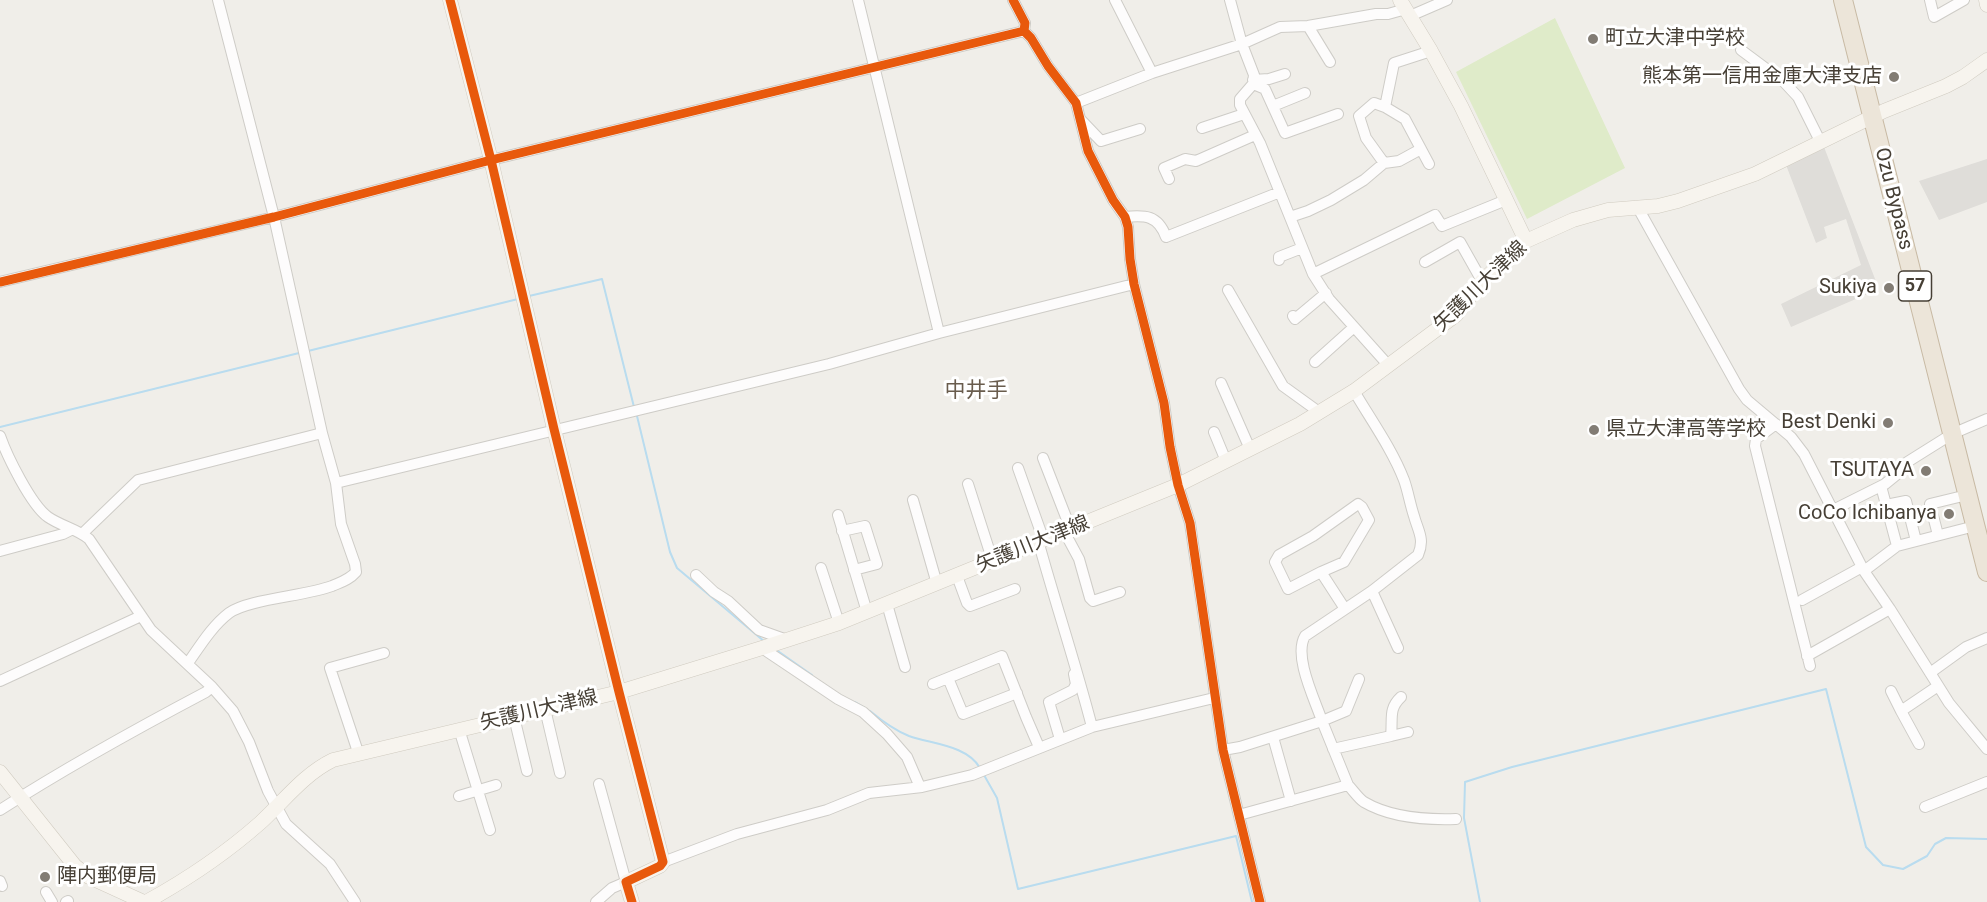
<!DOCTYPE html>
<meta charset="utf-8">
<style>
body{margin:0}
canvas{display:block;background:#f0eee9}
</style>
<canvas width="1987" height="902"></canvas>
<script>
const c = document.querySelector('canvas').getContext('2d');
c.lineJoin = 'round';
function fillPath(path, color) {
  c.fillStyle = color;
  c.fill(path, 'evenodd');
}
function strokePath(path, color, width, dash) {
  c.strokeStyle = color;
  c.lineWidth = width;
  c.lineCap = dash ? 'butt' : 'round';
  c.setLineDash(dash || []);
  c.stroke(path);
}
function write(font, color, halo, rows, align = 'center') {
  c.font = font + ' Roboto,"Noto Sans JP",sans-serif';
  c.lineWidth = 6;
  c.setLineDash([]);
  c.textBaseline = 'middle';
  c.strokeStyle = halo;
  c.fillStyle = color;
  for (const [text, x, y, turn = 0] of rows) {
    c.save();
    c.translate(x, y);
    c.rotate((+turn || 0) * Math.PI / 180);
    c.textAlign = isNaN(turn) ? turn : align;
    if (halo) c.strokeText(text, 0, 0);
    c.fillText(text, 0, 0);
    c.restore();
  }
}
fillPath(new Path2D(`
 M1555,18L1625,168L1527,219L1456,72Z`), '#dfebc9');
fillPath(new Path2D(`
 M1824,147L1877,284L1872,292L1791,327L1781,304L1861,265L1846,219L1824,227L1827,238L1816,243L1786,165Z
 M1987,159V202L1939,220L1919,181Z`), '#dfddd9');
strokePath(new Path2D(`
 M529,296L602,279L634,407
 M308,351L518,299
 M637,416L670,552L677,568L765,642
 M0,427L299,353
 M775,649L812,675
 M855,702L865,708
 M870,711C882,721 894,730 909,736C931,744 967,745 980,768
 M984,775L997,798L1018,889L1236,836L1252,902
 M1480,902L1464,818L1465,782L1512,767L1826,689L1866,847L1883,865L1903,869L1927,856L1935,844L1946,838L1987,839`), '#b9dcef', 2);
const street = new Path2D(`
 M858,0L939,333
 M1013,0L1025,23L1024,31L1031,38L1048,66L1076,103L1088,151L1113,200L1125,217L1128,227L1130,259L1134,284L1164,403L1170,447L1178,485L1190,523L1223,750L1260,902
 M1115,0L1152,73
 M1230,0L1242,44L1254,75L1253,84L1240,99V105L1260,143L1313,274L1329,299L1389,366
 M1930,0L1934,17L1964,0
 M1410,16L1447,0
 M1308,26L1330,62
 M1741,50L1784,82L1798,97L1820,141
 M1253,80L1269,79L1285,74
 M1253,84L1265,89L1285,133L1338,114
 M1076,103L1152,73L1242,44L1280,27L1308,26L1376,14H1388L1406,9
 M1273,106L1305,93
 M1385,107L1405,119L1429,164
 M1080,119L1101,141L1140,129
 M1202,128L1244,114
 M1384,163L1366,138L1359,116L1374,103L1385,107L1394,63L1431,51
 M1169,179L1164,168L1185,159L1196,161L1255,135
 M1638,208L1739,389L1747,400L1791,437L1804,454L1864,571L1890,609L1949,703L1987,749
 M1125,217C1145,215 1158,215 1166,237L1280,192
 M1290,217L1308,211L1331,200L1364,180L1384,163L1399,161L1421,149
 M1279,260V257L1302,248
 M1425,262L1460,242L1482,281
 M1313,274L1435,215L1442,226L1506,200
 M0,282L274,217L491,160L1024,31
 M1228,290L1283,386L1319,412
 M1293,316L1295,319L1326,293
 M1315,362L1354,327
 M1221,383L1250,449
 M1776,424L1756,439L1755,446L1810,666
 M1214,432L1226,461
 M0,436C7,456 31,505 48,517C61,526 77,529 89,539L151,630L212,687L233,711L249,742L268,791L286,824L330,864L355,902
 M1043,458L1071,530
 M1018,468L1044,541
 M336,483L829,364L939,333L1134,284
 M968,484L993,562
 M913,500L937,584
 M1886,505L1906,501L1916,541
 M1831,511L1885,484L1901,471V466L1952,434L1987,419
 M838,515L867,612
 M842,531L865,526L877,564L854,570
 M83,533L138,480L322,433
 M1065,533L1079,559L1090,598L1093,601L1120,592
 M1938,535L1930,504L1967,495
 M1039,544C1056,605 1076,665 1092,727
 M1897,546L1975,526
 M0,551L63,534L71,530
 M821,568L839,623
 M1864,571L1897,546L1881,486
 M1321,572L1344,562L1369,520L1362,507L1358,504L1313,536L1279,555L1275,562L1288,589L1321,572L1345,609
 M696,575L714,592L728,601L759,630L787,640
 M957,576L967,603L970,606L1015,589
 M1372,591L1398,648
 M1802,600L1862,567
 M887,604L905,667
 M762,648L838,699L863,712L887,734L907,757L920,787
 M1807,656L1890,609
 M188,663C200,646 212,626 229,613C248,599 306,596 332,586C341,582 349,580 356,572L355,564L341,524L336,483L322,433L274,217L218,0
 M1930,673L1966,647L1987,638
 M948,678L963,714L1017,693
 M0,681L141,616
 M933,684L1002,656L1026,717L1039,747
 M1891,691L1901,711
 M545,709L560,773
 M514,717L527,771
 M459,729L490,830
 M1391,736L1408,732
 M1273,737L1291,801
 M1060,739L1049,702L1073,690L1076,684L1074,674
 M1919,744L1901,711L1938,686
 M1333,749L1391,736C1393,719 1388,709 1401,697
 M1223,750L1240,747L1322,721C1315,700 1293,656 1305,636L1372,591L1418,555C1425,539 1418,531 1414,516C1410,504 1408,491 1404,480C1392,449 1371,420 1354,391
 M358,752L330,668L384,653
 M1348,785C1353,790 1358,798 1364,802C1391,818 1426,820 1456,819
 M459,796L496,785
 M1925,807L1987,782
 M0,810C67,767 136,729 206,692L212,687
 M1239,815L1348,785L1322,721L1346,711L1359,679
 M663,862L737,834L827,810L869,793L922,787L972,775L1092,727L1214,698
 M0,881L2,886
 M46,892L52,902
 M66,902L68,901
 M596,902L612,888L626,882L599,784`);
const secondary = new Path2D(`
 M450,0L491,160L554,429L619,692L663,862L660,866L626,882L632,902
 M1400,0L1431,51L1461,106L1526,241
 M1986,0L1987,5
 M0,772L75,866L89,877L144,902
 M146,902C186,880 226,853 260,823C284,801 304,774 333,760L619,692L762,648L839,623L1178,485L1300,424L1354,391L1456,315L1482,281L1526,241L1573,220L1608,210L1658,206L1678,201L1755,174L1884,111L1946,86L1963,77L1987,60`);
const highway = new Path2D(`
 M1843,0L1987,572`);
strokePath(street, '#ceccc7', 12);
strokePath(secondary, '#d0cbc0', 15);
strokePath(highway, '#c8baa4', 20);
strokePath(street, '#fdfcfc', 10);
strokePath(secondary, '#f7f4ee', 14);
strokePath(highway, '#ece5d9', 18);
strokePath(new Path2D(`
 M450,0L491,160L554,429L619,692L663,862L660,866L626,882L632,902
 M1013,0L1025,23L1024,31L1031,38L1048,66L1076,103L1088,151L1113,200L1125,217L1128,227L1130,259L1134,284L1164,403L1170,447L1178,485L1190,523L1223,750L1260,902
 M0,282L274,217L491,160L1024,31`), '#e8590c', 9);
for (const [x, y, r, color] of [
 [1593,39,6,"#827c74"],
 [1894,77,6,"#827c74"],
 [1889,288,6,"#827c74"],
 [1888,423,6,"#827c74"],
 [1594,430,6,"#827c74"],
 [1926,471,6,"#827c74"],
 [1949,514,6,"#827c74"],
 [45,877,6,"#827c74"]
]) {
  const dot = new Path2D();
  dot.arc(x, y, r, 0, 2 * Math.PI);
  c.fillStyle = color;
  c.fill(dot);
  strokePath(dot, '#fff', 2);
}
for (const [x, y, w] of [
 [1915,286,33]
]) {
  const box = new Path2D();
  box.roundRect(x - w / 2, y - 15, w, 30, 4.5);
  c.fillStyle = '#fff';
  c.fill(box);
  strokePath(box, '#463f35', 1.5);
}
write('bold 18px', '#463f35', null, [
 ["57",1915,286]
]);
write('20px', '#463f35', '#fff', [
 ["町立大津中学校",1605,39,"left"],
 ["熊本第一信用金庫大津支店",1882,77],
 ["Sukiya",1877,288],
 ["Best Denki",1876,423],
 ["県立大津高等学校",1606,430,"left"],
 ["TSUTAYA",1914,471],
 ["CoCo Ichibanya",1937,514],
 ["陣内郵便局",57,877,"left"]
], 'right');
write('20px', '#463f35', '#fff', [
 ["Ozu Bypass",1893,199,76],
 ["矢護川大津線",1481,287,-44],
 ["矢護川大津線",1033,545,-22],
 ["矢護川大津線",539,711,-13]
]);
write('21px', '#695c4d', '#fff', [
 ["中井手",976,392]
]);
</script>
